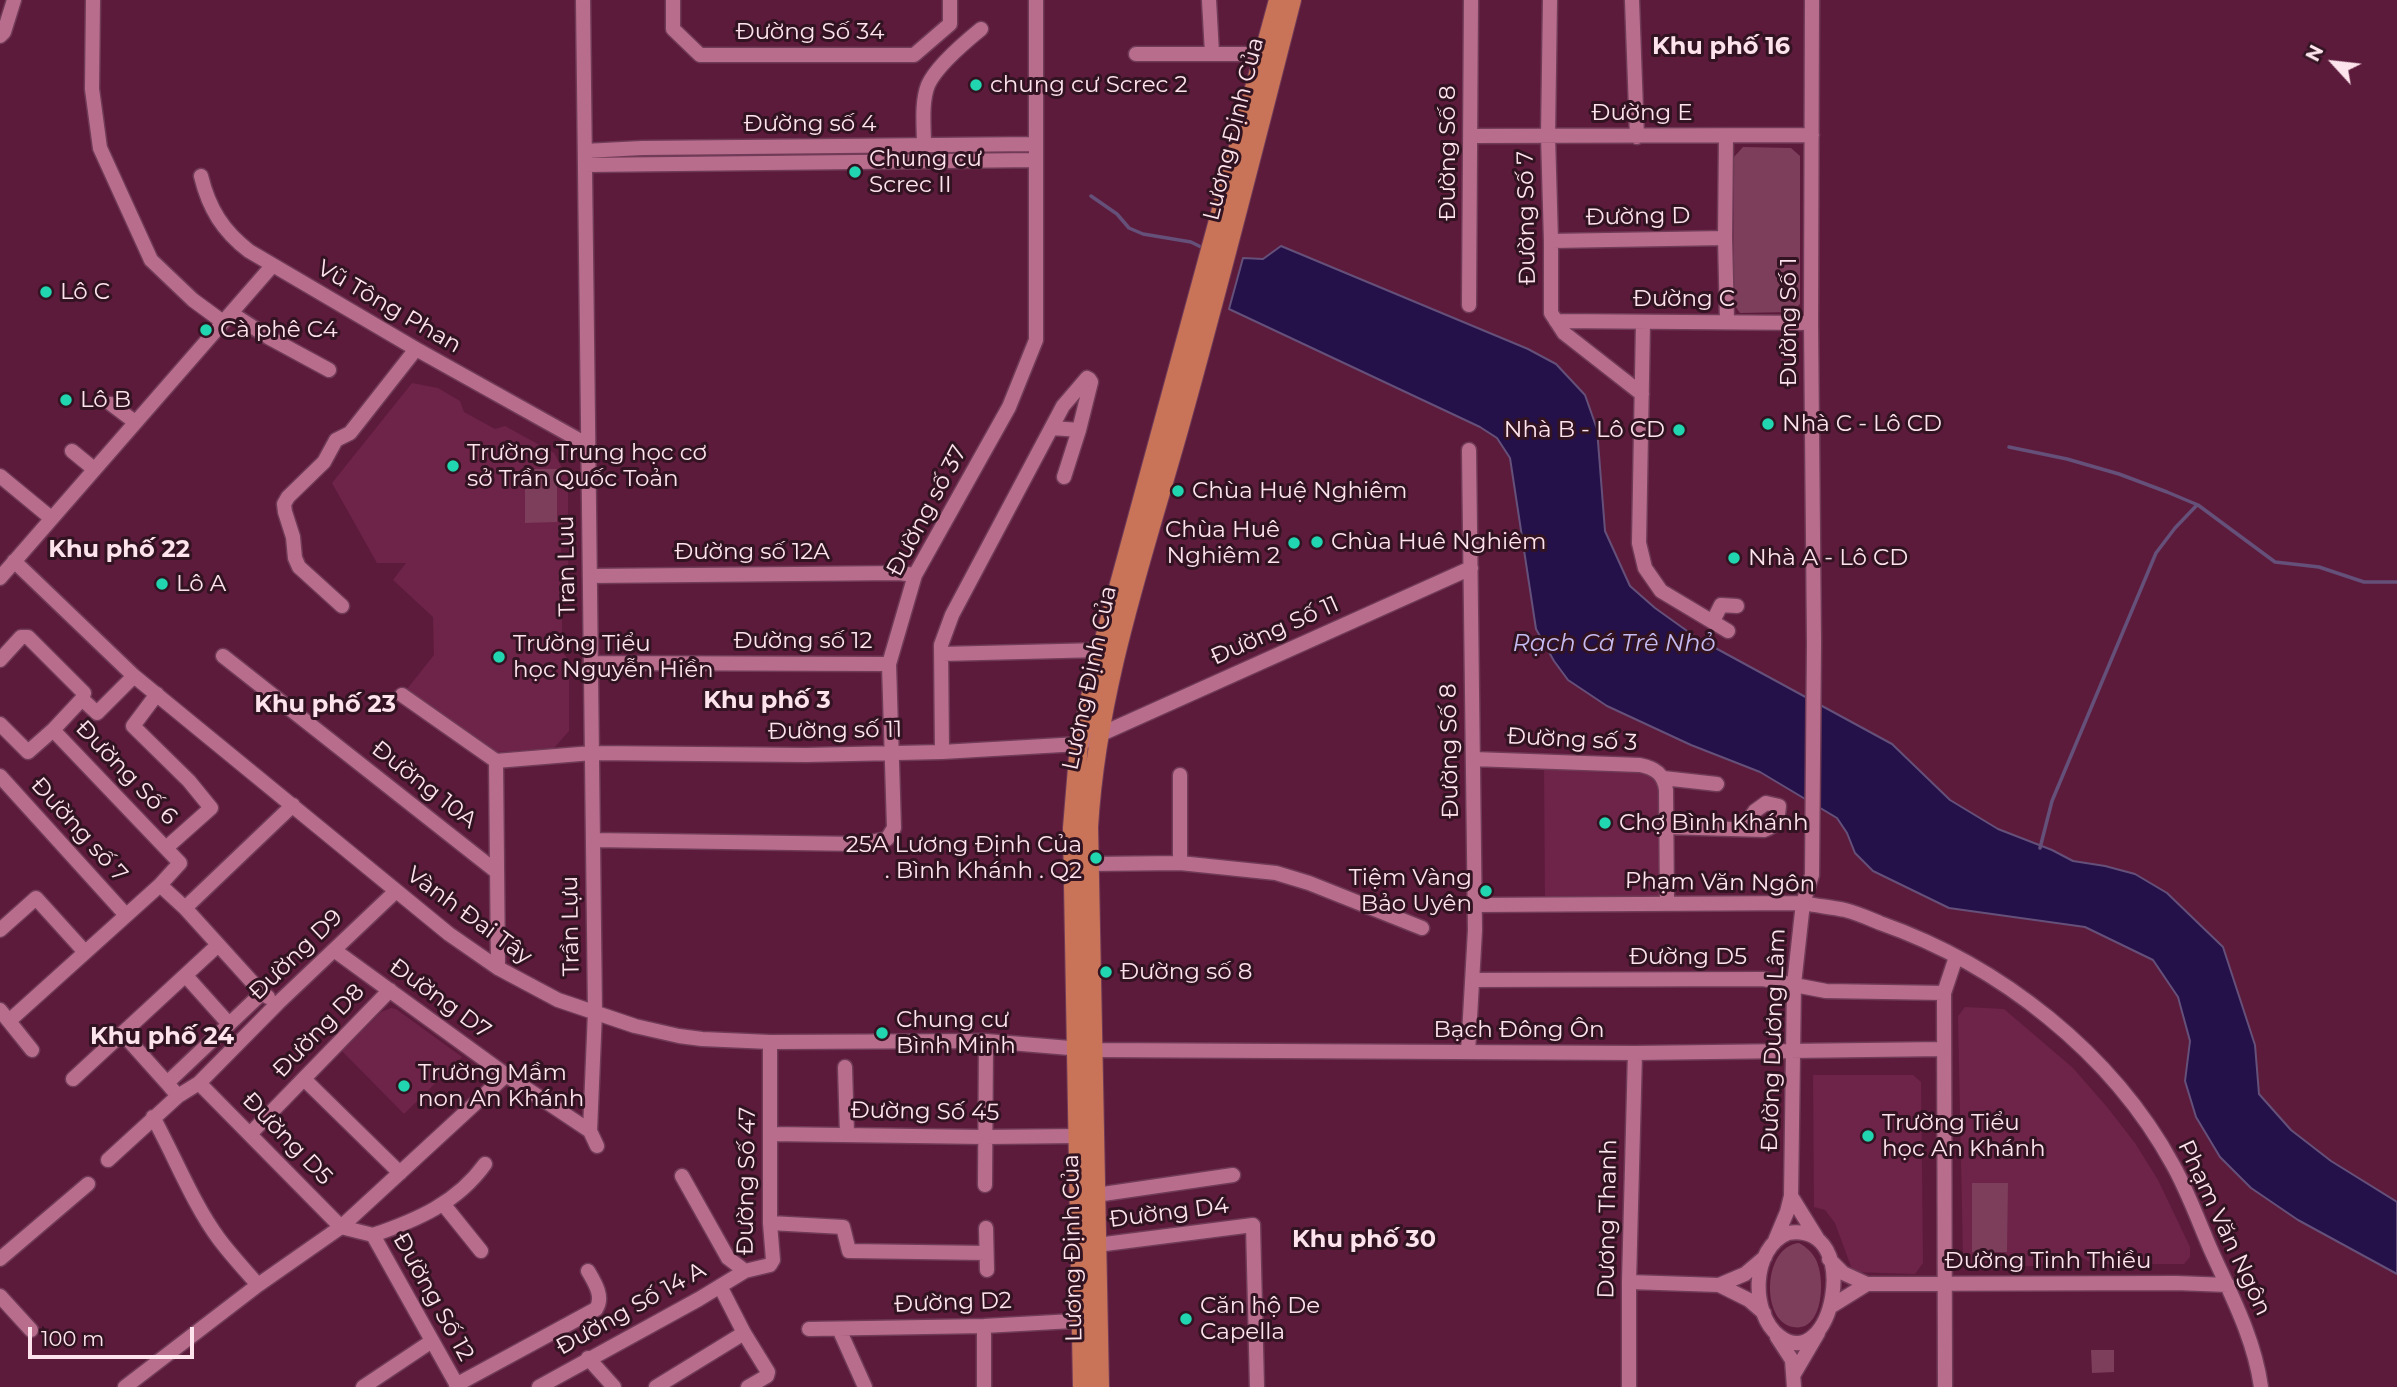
<!DOCTYPE html>
<meta charset="utf-8">
<style>
body{margin:0}
#map{position:relative;width:2397px;height:1387px;overflow:hidden;background:#5d1b3c;font-family:Montserrat,sans-serif}
canvas{display:block}
.north{position:absolute;left:2299px;top:28px;width:70px;height:70px;-webkit-text-stroke:5px #311321;paint-order:stroke;rotate:297deg;font-size:19px;font-weight:700;line-height:28px;text-align:center;color:#fde3ec}
.north::after{content:'';display:block;margin:auto;width:24px;height:32px;background:#fde3ec;clip-path:polygon(50% 0,100% 100%,50% 72%,0 100%)}
.scale{position:absolute;left:28px;top:1327px;width:166px;height:32px;box-sizing:border-box;border:4px solid #fde3ec;border-top:0;padding-left:9px;font-size:21px;line-height:24px;white-space:nowrap;color:#fde3ec;-webkit-text-stroke:5px #311321;paint-order:stroke}
</style>
<div id="map">
<canvas width="2397" height="1387"></canvas>
<div class="north">N</div>
<div class="scale">100 m</div>
</div>
<script>
const c = document.querySelector('canvas').getContext('2d');
c.lineJoin = 'round';
function fillPath(path, color) {
  c.fillStyle = color;
  c.fill(path, 'evenodd');
}
function strokePath(path, color, width, dash) {
  c.strokeStyle = color;
  c.lineWidth = width;
  c.lineCap = dash ? 'butt' : 'round';
  c.setLineDash(dash || []);
  c.stroke(path);
}
function write(font, color, halo, rows, align = 'center') {
  c.font = font + ' Montserrat,sans-serif';
  c.lineWidth = 6;
  c.setLineDash([]);
  c.textBaseline = 'middle';
  c.strokeStyle = halo;
  c.fillStyle = color;
  for (const [text, x, y, turn = 0] of rows) {
    c.save();
    c.translate(x, y);
    c.rotate((+turn || 0) * Math.PI / 180);
    c.textAlign = isNaN(turn) ? turn : align;
    if (halo) c.strokeText(text, 0, 0);
    c.fillText(text, 0, 0);
    c.restore();
  }
}
fillPath(new Path2D(`
 M412,383L438,388L460,401L464,412L495,429L505,426L554,453L568,479V515L562,523L561,554L568,555L569,594L562,596V652L569,660V731L554,748L497,752L407,689L434,655L433,617L393,580L406,563H377L332,483Z
 M1544,765L1652,772L1663,786L1662,892L1659,896L1651,900H1545Z
 M1965,1007L2004,1009L2073,1068L2107,1107L2135,1143L2158,1180L2190,1247V1257L2184,1264H2094L2081,1257L2069,1256H2049L2040,1266H1970L1963,1257L1958,1016Z
 M391,1008L396,1009L462,1057L404,1114L342,1051L381,1012Z
 M1813,1075H1913L1921,1082L1923,1263L1915,1274L1853,1272L1835,1223L1825,1210L1814,1207Z`), '#6d2448');
fillPath(new Path2D(`
 M1743,147L1791,148L1800,156V304L1792,312L1740,313L1733,303L1734,157Z
 M525,469H557V522L525,523Z
 M1972,1183H2008L2007,1252H1972Z
 M1799,1243C1806,1247 1811,1251 1815,1258C1826,1276 1824,1333 1793,1327C1761,1322 1762,1247 1799,1243Z
 M2091,1350H2114V1372L2092,1373Z`), '#7c3e5a');
const water = new Path2D(`
 M1281,246L1528,349L1556,364L1585,395L1597,429L1605,531L1630,586L1655,608L1697,638L1892,744L1950,800L1998,829L2052,850L2073,861L2105,866L2135,874L2167,893L2223,947L2255,1045L2259,1094L2291,1130L2331,1161L2397,1202V1274L2298,1220L2251,1188L2220,1157L2196,1117L2185,1081L2190,1041L2178,997L2153,960L2085,927L1949,908L1873,871L1855,853L1847,833L1837,818L1760,772L1691,745L1607,706L1568,680L1554,661L1536,629L1510,458L1497,438L1480,427L1229,309L1243,258L1263,259Z`);
fillPath(water, '#241149');
strokePath(water, '#65507a', 2);
strokePath(new Path2D(`
 M1091,196L1117,214L1129,228L1143,234L1191,242L1203,248
 M2009,447L2067,459L2119,474L2167,492L2198,505L2275,562L2319,567L2364,582H2397
 M2040,848L2052,801L2156,553L2175,528L2197,505`), '#65507a', 3.5);
const minor = new Path2D(`
 M93,0L92,89L100,148L151,260L193,300L223,322
 M583,0L595,1012L590,1131L597,1146
 M673,0V29L700,55H914L950,24V0
 M1209,0L1212,53
 M1550,0L1548,136L1551,241V313L1564,333L1642,394
 M1632,0L1637,137
 M0,36L4,32L14,0
 M1136,54H1264
 M1471,136L1812,135
 M1726,136L1725,238L1727,321
 M924,145C924,127 921,103 928,85C936,67 965,42 981,29
 M585,151L642,148L1036,144
 M585,165L1036,160
 M201,176C209,209 223,231 249,251L416,349L588,445
 M1551,241L1725,238
 M1469,305L1471,0
 M231,313L268,337L329,370
 M1556,321L1811,323
 M1643,322L1639,543L1645,568L1661,591L1728,631
 M111,404L135,422
 M72,451L94,469
 M0,476L51,518
 M1064,477L1079,430
 M14,561L134,676L449,934L498,968L558,1000L635,1026L679,1036L702,1039L770,1042L986,1041L1094,1050L1635,1053L1944,1049
 M590,576L899,573L915,575
 M0,578L272,266
 M342,606L299,567L295,558L293,537L285,512L284,504L288,497L324,462L336,440L350,433L416,349
 M1713,621L1721,605L1737,606
 M941,654L1101,650
 M223,656L497,872
 M0,660L21,637H28L84,693L82,699L53,730L28,752L0,724
 M591,663L889,664
 M157,694L133,726L189,781L211,808L166,848
 M402,695L496,761L592,753L806,755L942,752L1079,744L1471,568
 M82,699L97,713L134,676
 M942,752L941,645L952,615L1063,406L1087,378L1089,379L1091,382L1079,430L1052,428
 M1473,759L1640,765C1655,768 1664,774 1666,790L1667,904
 M496,761L498,968
 M1180,775V863
 M0,776L125,914
 M1663,778L1717,784
 M1666,827L1764,830C1777,826 1778,819 1779,806L1766,803L1755,811L1743,829
 M593,840L859,844L887,839L894,828L889,664L915,575L1009,407L1036,340V0
 M1090,864L1180,863L1276,873L1309,883L1422,928
 M160,885L185,908L262,993L268,997
 M1475,905L1803,903C1817,906 1831,907 1845,910C1857,913 1868,918 1880,923C2000,965 2112,1053 2173,1165C2188,1192 2198,1220 2210,1248C2230,1293 2254,1337 2261,1387
 M185,908L293,805
 M0,930L36,898L84,951
 M334,950L506,1075L590,1131
 M186,976L229,1024
 M1472,980L1763,979L1826,991L1944,993
 M0,1010L32,1050
 M9,1021L160,885L180,863L53,730
 M124,1035L167,1083
 M1468,1052L1475,930L1469,450
 M845,1067L847,1134
 M73,1079L218,945
 M304,1079L400,1173
 M199,1083L341,1227L506,1075
 M178,1096L199,1083L278,1003L395,892
 M153,1117C175,1157 193,1204 219,1239C231,1255 245,1270 258,1285
 M250,1134L390,990
 M771,1134L985,1137L1078,1136
 M108,1160L178,1096L167,1083L262,993
 M682,1176L728,1258L745,1271
 M985,1185L986,1041
 M1096,1195L1233,1175
 M1791,1196L1817,1238
 M444,1205L481,1251
 M770,1223L843,1227L849,1251L986,1253
 M986,1228L987,1270
 M1788,1233C1865,1221 1832,1378 1779,1336C1750,1313 1751,1248 1788,1233Z
 M373,1235C417,1220 457,1203 485,1164
 M1774,1243L1787,1212L1791,1196L1794,984L1803,903L1812,875L1814,643L1811,323L1812,0
 M1097,1245L1253,1225L1257,1387
 M0,1259L88,1184
 M1829,1259L1843,1273L1867,1284L2176,1283L2228,1285
 M1629,1282L1719,1285L1749,1300L1764,1313
 M1719,1285L1745,1274L1765,1257
 M720,1286L744,1333L768,1372L767,1376L748,1387
 M0,1296L31,1330
 M1830,1307L1867,1284
 M809,1329L984,1326L1091,1320
 M839,1329L865,1387
 M1777,1337L1792,1360L1794,1387
 M588,1358L614,1387
 M1794,1374L1818,1333
 M456,1385L596,1309C604,1297 595,1283 588,1271
 M125,1387L258,1285L341,1227L373,1235L458,1387
 M363,1387L432,1341
 M539,1387L699,1299L745,1271L770,1265L773,1260L770,1223V1042
 M656,1387L744,1333
 M984,1387V1326
 M1629,1387V1282L1635,1053
 M1945,1387L1944,993L1956,957`);
const major = new Path2D(`
 M1082,1387L1072,828L1079,744L1101,650L1278,0
 M1100,1387L1089,827C1097,691 1142,561 1179,430C1219,288 1255,144 1292,0`);
strokePath(minor, '#703b57', 17);
strokePath(major, '#703b57', 20);
strokePath(minor, '#b96d8d', 14);
strokePath(major, '#c97458', 18);
for (const [x, y, r, color] of [
 [976,85,7,"#21d5b0"],
 [855,172,7,"#21d5b0"],
 [46,292,7,"#21d5b0"],
 [206,330,7,"#21d5b0"],
 [66,400,7,"#21d5b0"],
 [1768,424,7,"#21d5b0"],
 [1679,430,7,"#21d5b0"],
 [453,466,7,"#21d5b0"],
 [1178,491,7,"#21d5b0"],
 [1317,542,7,"#21d5b0"],
 [1294,543,7,"#21d5b0"],
 [1734,558,7,"#21d5b0"],
 [162,584,7,"#21d5b0"],
 [499,657,7,"#21d5b0"],
 [1605,823,7,"#21d5b0"],
 [1096,858,7,"#21d5b0"],
 [1486,891,7,"#21d5b0"],
 [1106,972,7,"#21d5b0"],
 [882,1033,7,"#21d5b0"],
 [404,1086,7,"#21d5b0"],
 [1868,1136,7,"#21d5b0"],
 [1186,1319,7,"#21d5b0"]
]) {
  const dot = new Path2D();
  dot.arc(x, y, r, 0, 2 * Math.PI);
  c.fillStyle = color;
  c.fill(dot);
  strokePath(dot, '#311321', 2.5);
}
write('23px', '#fde3ec', '#311321', [
 ["Đường Số 34",810,32],
 ["Đường E",1642,113],
 ["Đường số 4",810,124],
 ["Lương Định Của",1234,129,-76],
 ["Đường Số 8",1448,153,-90],
 ["Đường D",1638,217,-1],
 ["Đường Số 7",1527,218,-91],
 ["Đường C",1684,299],
 ["Vũ Tông Phan",389,307,30],
 ["Đường Số 1",1789,322,-90],
 ["Đường số 37",927,511,-62],
 ["Đường số 12A",752,552],
 ["Tran Luu",567,566,-91],
 ["Đường Số 11",1275,631,-24],
 ["Đường số 12",803,641],
 ["Lương Định Của",1090,678,-78],
 ["Đường số 11",835,731,-1],
 ["Đường số 3",1572,740,3],
 ["Đường Số 8",1450,751,-91],
 ["Đường Số 6",126,773,46],
 ["Đường 10A",424,785,38],
 ["Đường số 7",79,830,48],
 ["Phạm Văn Ngôn",1720,883,1],
 ["Vành Đai Tây",469,916,36],
 ["Trần Lựu",571,926,-91],
 ["Đường D9",296,955,-44],
 ["Đường D5",1688,957],
 ["Đường D7",440,999,36],
 ["Bạch Đông Ôn",1519,1030],
 ["Đường D8",319,1031,-46],
 ["Đường Dương Lâm",1774,1040,-88],
 ["Đường Số 45",925,1112,1],
 ["Đường D5",287,1139,46],
 ["Đường Số 47",747,1181,-89],
 ["Đường D4",1169,1213,-7],
 ["Dương Thanh",1608,1219,-89],
 ["Phạm Văn Ngôn",2224,1228,65],
 ["Lương Định Của",1073,1248,-91],
 ["Đường Tinh Thiều",2048,1261],
 ["Đường Số 12",433,1297,61],
 ["Đường D2",953,1303,-2],
 ["Đường Số 14 A",631,1309,-29]
]);
write('23px', '#fde3ec', '#311321', [
 ["chung cư Screc 2",990,85],
 ["Chung cư",869,159],
 ["Screc II",869,185],
 ["Lô C",60,292],
 ["Cà phê C4",220,330],
 ["Lô B",80,400],
 ["Nhà C - Lô CD",1782,424],
 ["Nhà B - Lô CD",1665,430,"right"],
 ["Trường Trung học cơ",467,453],
 ["sở Trần Quốc Toản",467,479],
 ["Chùa Huệ Nghiêm",1192,491],
 ["Chùa Huê",1280,530,"right"],
 ["Nghiêm 2",1280,556,"right"],
 ["Chùa Huê Nghiêm",1331,542],
 ["Nhà A - Lô CD",1748,558],
 ["Lô A",176,584],
 ["Trường Tiểu",513,644],
 ["học Nguyễn Hiền",513,670],
 ["Chợ Bình Khánh",1619,823],
 ["25A Lương Định Của",1082,845,"right"],
 [". Bình Khánh . Q2",1082,871,"right"],
 ["Tiệm Vàng",1472,878,"right"],
 ["Bảo Uyên",1472,904,"right"],
 ["Đường số 8",1120,972],
 ["Chung cư",896,1020],
 ["Bình Minh",896,1046],
 ["Trường Mầm",418,1073],
 ["non An Khánh",418,1099],
 ["Trường Tiểu",1882,1123],
 ["học An Khánh",1882,1149],
 ["Căn hộ De",1200,1306],
 ["Capella",1200,1332]
], 'left');
write('bold 24px', '#fde3ec', '#311321', [
 ["Khu phố 16",1721,47],
 ["Khu phố 22",119,550],
 ["Khu phố 3",767,701],
 ["Khu phố 23",325,705],
 ["Khu phố 24",162,1037],
 ["Khu phố 30",1364,1240]
]);
write('italic 24px', '#c5bbf1', '#311321', [
 ["Rạch Cá Trê Nhỏ",1614,644]
]);
</script>
